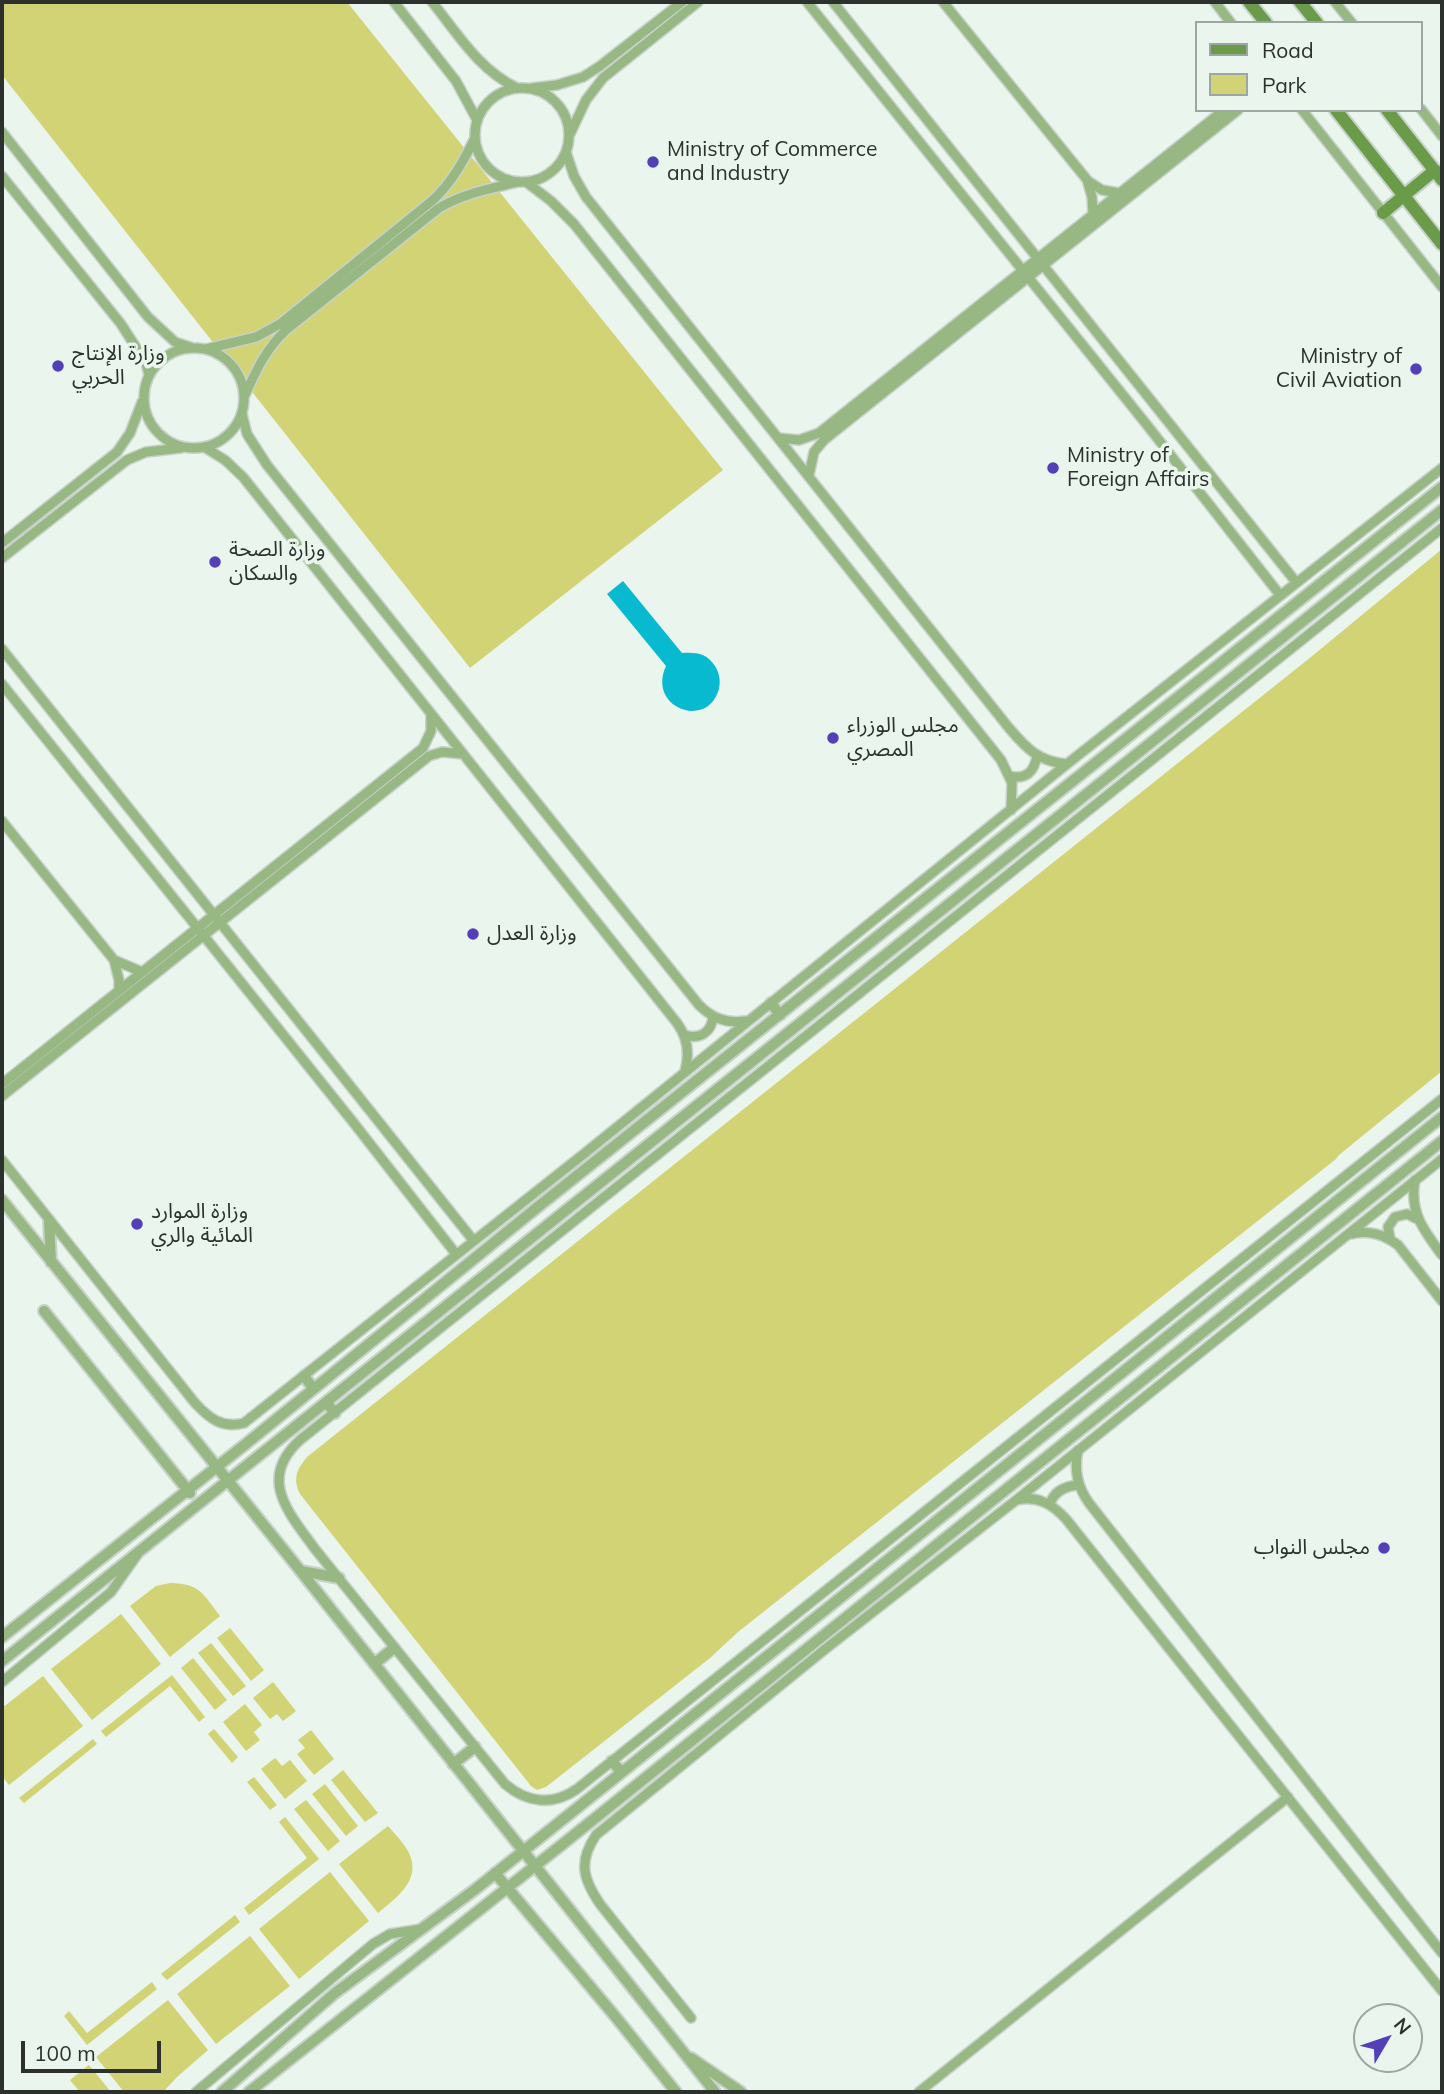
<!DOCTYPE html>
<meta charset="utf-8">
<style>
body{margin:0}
#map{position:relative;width:1444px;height:2094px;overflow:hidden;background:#e9f5ed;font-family:Mulish,sans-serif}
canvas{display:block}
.frame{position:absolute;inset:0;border:4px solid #2c312e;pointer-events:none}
.legend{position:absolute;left:1195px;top:21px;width:228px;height:91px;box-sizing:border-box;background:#e9f5ed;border:2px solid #9da7a1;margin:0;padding:9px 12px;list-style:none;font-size:21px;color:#2c312e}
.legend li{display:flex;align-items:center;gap:14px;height:35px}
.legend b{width:35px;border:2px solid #9da7a1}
.north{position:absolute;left:1353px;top:2003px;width:70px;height:70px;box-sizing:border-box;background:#e9f5ed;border:2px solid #9da7a1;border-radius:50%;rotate:51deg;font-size:19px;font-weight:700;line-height:28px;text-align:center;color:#2c312e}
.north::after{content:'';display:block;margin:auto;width:24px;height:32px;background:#533fb6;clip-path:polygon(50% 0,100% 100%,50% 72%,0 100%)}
.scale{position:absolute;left:21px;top:2041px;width:140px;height:32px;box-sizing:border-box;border:4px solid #2c312e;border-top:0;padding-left:9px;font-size:21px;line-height:24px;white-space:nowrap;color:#2c312e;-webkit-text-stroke:5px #e9f5ed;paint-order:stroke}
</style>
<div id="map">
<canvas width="1444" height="2094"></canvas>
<div class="frame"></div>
<ul class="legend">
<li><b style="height:9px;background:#6a9b49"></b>Road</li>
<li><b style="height:19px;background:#d2d375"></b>Park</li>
</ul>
<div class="north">N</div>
<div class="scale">100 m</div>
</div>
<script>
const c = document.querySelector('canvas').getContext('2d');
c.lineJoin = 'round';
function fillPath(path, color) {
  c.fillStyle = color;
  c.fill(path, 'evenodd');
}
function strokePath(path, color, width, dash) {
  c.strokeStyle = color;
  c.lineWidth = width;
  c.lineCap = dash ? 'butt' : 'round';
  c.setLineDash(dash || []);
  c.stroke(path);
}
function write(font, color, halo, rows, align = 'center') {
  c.font = font + ' Mulish,"Noto Sans Arabic",sans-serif';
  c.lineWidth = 7;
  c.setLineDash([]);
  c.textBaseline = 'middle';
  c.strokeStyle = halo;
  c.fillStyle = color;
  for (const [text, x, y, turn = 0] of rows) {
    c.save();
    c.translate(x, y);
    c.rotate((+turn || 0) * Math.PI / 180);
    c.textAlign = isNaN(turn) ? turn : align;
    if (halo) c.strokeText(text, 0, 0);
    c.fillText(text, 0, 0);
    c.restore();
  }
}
fillPath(new Path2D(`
 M2,2H347L723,470L470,668L2,75Z
 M1442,549V1071L1339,1155L1336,1159L738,1632L710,1658L546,1787L537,1790L531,1786L300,1494C293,1479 296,1470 307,1457L1311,657Z
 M170,1583C201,1584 202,1593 220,1616L170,1657L130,1606L156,1586Z
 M121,1614L161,1664L92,1720L51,1669Z
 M230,1628L264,1670L251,1681L217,1638Z
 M211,1643L246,1686L233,1696L198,1653Z
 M193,1658L227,1700L215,1710L181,1668Z
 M172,1675L205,1717L199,1722L170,1686L106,1737L101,1731Z
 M43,1676L83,1726L9,1785L2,1776V1708Z
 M273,1682L296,1711L283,1721L277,1714L270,1719L253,1698Z
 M245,1704L262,1725L254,1732L260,1740L246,1751L223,1722Z
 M214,1729L238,1757L232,1763L208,1734Z
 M311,1730L334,1759L314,1775L297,1754L305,1748L298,1740Z
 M93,1739L97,1744L24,1803L19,1798Z
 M275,1758L282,1766L290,1760L307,1781L285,1799L261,1769Z
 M343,1770L378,1813L365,1822L331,1780Z
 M254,1777L277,1805L270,1810L247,1782Z
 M325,1784L358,1826L346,1836L312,1794Z
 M306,1800L340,1841L328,1851L294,1809Z
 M285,1817L319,1859L249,1915L244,1908L307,1858L279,1822Z
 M388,1826C395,1834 404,1843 409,1853C422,1880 396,1898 378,1913L339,1864Z
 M330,1872L369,1921L299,1979L259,1929Z
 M235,1915L240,1922L167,1980L161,1974Z
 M250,1936L290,1986L216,2044L177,1994Z
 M152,1982L157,1989L87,2045L64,2016L69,2011L87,2033Z
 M168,2000L208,2050L177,2077L163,2092H124L96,2057Z
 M89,2065L111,2092H80L70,2080Z`), '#d2d375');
fillPath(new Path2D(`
 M623,581L682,653C695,652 707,653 715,666C720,674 721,683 718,692C705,729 647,707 666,666L607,594Z`), '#07bad0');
const minor = new Path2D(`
 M394,2L456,81L477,120
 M432,2C458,34 479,70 517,88
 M807,2L1147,425L1280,595
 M833,2L1296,582
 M943,2L1088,181L1102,190L1119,193
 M1215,2L1231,23
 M1335,2L1352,23
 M532,88L557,85L583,77L600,66L682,2
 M475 135a47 47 0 1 1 94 0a47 47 0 1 1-94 0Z
 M1421,109L1442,136
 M1302,110L1442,287
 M2,132L148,317L175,342L190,347
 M570,134L586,100L603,78L698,2
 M566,152L574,176L586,197L1009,728C1026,748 1039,762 1067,764
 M2,176L121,324L146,363L149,375
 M526,182L551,201L574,224L1001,760L1012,783L1011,810
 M1088,183L1092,197L1093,214
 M144 398a50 50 0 1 1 100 0a50 50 0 1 1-100 0Z
 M206,349L256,337L280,324L433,200C452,182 463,162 475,138
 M244,397C256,371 265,350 286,330L439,208C464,193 490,189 518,182
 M242,414L247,434L267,465L699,1005C712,1018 726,1024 745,1021
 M779,438L799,440L819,433L1224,110
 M204,447L225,460L243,477L677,1023C688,1038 690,1053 685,1071
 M809,475L814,452L824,440L1238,110
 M1442,528L300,1440C257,1479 289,1513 315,1549L505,1784C527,1803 553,1806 577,1789L1442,1099
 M2,543L117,452L130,433L142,402
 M2,558L127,460L146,452L181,448
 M2,649L473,1240
 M2,684L353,1122L456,1254
 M1009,776C1026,780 1034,772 1037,756
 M2,821L114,960L119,980V990
 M114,960L142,972
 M685,1035C700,1040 712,1032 713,1016
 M2,1084L423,748L431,731V714
 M2,1096L429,756L442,752L463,754
 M2,1160L195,1403C209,1418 222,1429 244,1423L585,1153L1067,764L1442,468
 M1415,1180C1409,1212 1424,1231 1442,1255
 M1351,1234C1369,1230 1383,1234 1398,1245L1442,1301
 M1390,1239L1388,1227L1395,1217L1407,1214L1417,1219
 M1078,1450C1074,1470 1077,1486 1089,1503L1442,1953
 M1017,1500C1037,1495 1052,1504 1066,1519L1442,1991
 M1050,1504C1054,1491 1065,1486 1079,1485
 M2,1682L111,1592L137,1555
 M691,2018L600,1904C583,1879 578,1862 596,1835L824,1650L1015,1501L1442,1159
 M196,2092L373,1944L390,1934L421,1929
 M919,2092L1288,1797`);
const tertiary = new Path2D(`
 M771,1003L780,1015
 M2,1200L295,1564L715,2092
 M49,1221L51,1262
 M44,1311L190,1493
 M304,1376L313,1388
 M326,1402L335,1413
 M301,1571L339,1578
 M2,1637L247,1443L539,1206L1442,487
 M2,1661L1442,510
 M374,1664L394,1648
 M612,1761L621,1772
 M453,1764L475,1747
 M495,1873L614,2015L676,2092
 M691,2058L741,2092
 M222,2092L335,1993L477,1888L1442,1117
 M249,2092L559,1847L1442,1141`);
const secondary = new Path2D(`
 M1249,2L1266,23
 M1300,2L1317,23
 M1336,110L1442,244
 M1387,110L1442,180
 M1383,213L1435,170`);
strokePath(minor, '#c7d2cb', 12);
strokePath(tertiary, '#c7d2cb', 14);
strokePath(secondary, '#c7d2cb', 16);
strokePath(minor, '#97b883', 9);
strokePath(tertiary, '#97b883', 10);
strokePath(secondary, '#6a9b49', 12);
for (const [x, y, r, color] of [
 [653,162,7,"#533fb6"],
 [58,366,7,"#533fb6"],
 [1416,369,7,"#533fb6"],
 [1053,468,7,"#533fb6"],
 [215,562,7,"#533fb6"],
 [833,738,7,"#533fb6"],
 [473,934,7,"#533fb6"],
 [137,1224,7,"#533fb6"],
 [1384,1548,7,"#533fb6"]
]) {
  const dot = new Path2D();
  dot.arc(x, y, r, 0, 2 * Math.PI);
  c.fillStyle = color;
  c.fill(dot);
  strokePath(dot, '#e9f5ed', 2.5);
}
write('21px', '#2c312e', '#e9f5ed', [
 ["Ministry of Commerce",667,150],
 ["and Industry",667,174],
 ["وزارة الإنتاج",72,354],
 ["الحربي",72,378],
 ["Ministry of",1402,357,"right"],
 ["Civil Aviation",1402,381,"right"],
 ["Ministry of",1067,456],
 ["Foreign Affairs",1067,480],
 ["وزارة الصحة",229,550],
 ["والسكان",229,574],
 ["مجلس الوزراء",847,726],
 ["المصري",847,750],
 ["وزارة العدل",487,934],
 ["وزارة الموارد",151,1212],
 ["المائية والري",151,1236],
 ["مجلس النواب",1370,1548,"right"]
], 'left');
</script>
